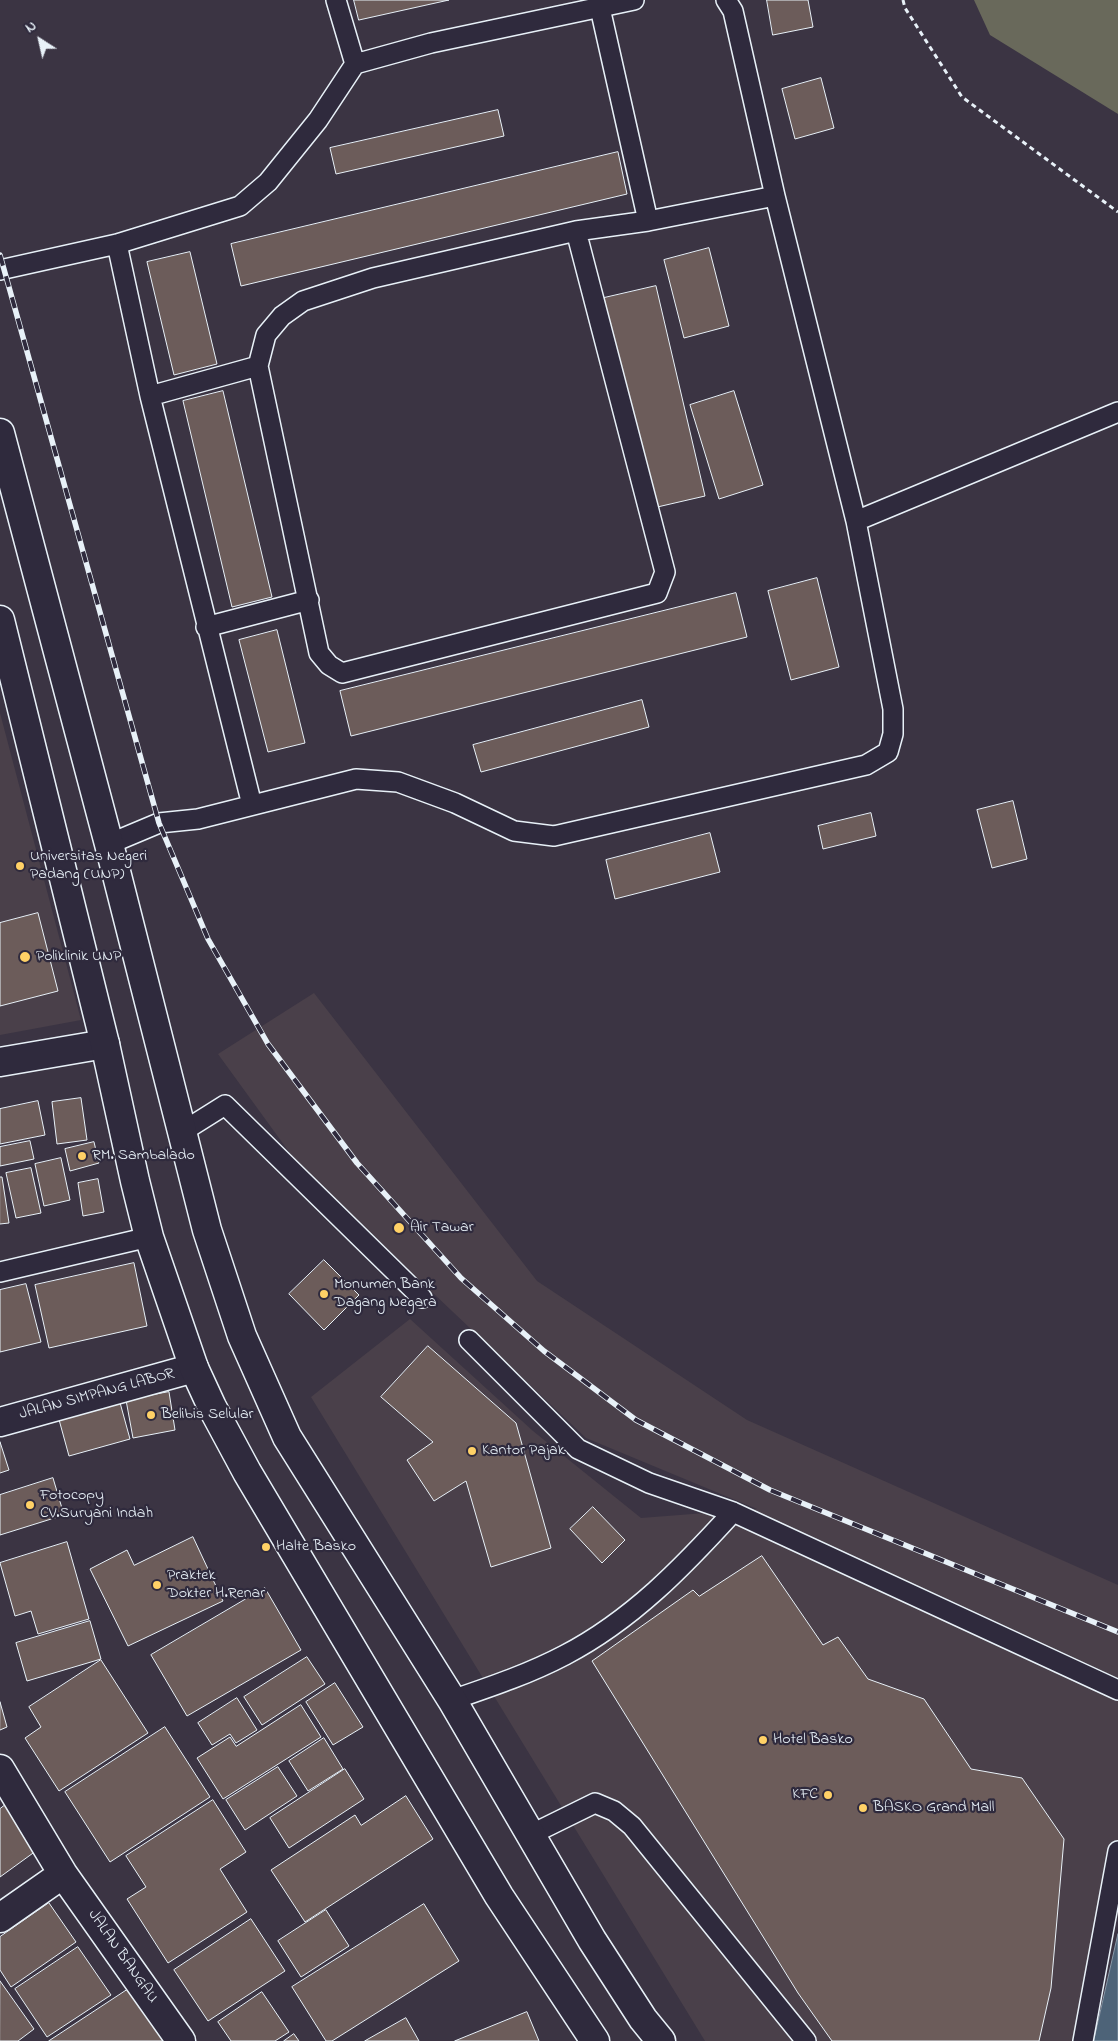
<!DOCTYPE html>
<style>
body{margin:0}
#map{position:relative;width:1118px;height:2041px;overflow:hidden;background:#3b3443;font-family:"Indie Flower",sans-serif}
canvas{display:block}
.north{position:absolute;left:15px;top:15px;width:50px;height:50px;-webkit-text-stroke:4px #2f2a3d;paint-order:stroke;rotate:325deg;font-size:14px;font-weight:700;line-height:20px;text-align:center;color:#e8f1f8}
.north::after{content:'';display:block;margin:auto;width:18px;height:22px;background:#e8f1f8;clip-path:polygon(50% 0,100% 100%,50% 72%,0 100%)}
</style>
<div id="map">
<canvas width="1118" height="2041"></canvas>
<div class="north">N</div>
</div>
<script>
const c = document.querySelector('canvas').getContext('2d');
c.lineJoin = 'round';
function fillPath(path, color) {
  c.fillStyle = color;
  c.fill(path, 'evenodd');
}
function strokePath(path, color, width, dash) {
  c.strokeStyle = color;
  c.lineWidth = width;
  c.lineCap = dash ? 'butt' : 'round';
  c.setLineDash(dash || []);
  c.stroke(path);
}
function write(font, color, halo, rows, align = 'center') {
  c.font = font + ' "Indie Flower",sans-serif';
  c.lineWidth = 4.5;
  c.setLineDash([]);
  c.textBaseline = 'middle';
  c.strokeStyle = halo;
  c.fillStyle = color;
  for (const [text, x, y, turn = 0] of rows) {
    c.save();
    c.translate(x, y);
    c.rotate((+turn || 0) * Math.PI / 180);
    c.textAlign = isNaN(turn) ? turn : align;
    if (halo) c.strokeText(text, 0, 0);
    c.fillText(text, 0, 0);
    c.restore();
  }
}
fillPath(new Path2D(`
 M0,713L81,1020L0,1035Z
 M314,993L537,1281L747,1420L1118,1585V1914L1091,2041H705L311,1397L410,1319L533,1431L641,1518L757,1509L586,1438L300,1167L218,1054Z`), '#4a404a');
fillPath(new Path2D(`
 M974,0H1118V114L990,35Z`), '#69695b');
const water = new Path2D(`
 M1118,1934V2041H1094Z`);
fillPath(water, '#4d6378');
strokePath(water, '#8b9cab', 1);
const building = new Path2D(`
 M354,0H449L359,20Z
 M767,0H808L813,27L773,35Z
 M821,78L834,128L795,139L782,89Z
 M498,110L504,136L336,174L330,148Z
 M618,152L627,194L241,286L231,244Z
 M709,248L729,326L684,338L664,260Z
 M190,252L217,364L174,375L147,262Z
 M656,286L705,496L653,508L604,298Z
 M223,391L272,597L232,607L183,401Z
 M734,391L763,485L719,499L690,405Z
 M817,578L839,667L791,680L768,591Z
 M736,593L747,637L351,736L340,691Z
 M277,630L305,743L268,752L239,640Z
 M642,700L649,727L481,772L473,745Z
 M1013,801L1027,859L992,868L977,810Z
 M871,813L876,836L823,849L818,826Z
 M710,833L720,872L615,899L606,860Z
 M38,913L58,991L0,1006V923Z
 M81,1098L87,1140L57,1144L52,1102Z
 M38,1101L45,1135L0,1144V1109Z
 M30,1141L34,1159L0,1166V1147Z
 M94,1142L99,1163L70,1171L65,1149Z
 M61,1158L70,1200L44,1206L35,1164Z
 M31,1168L41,1213L16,1218L6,1173Z
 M0,1177H2L9,1223L0,1224Z
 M98,1179L104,1212L83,1216L78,1183Z
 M324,1260L359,1295L324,1330L289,1294Z
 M134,1263L147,1326L49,1348L35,1285Z
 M26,1284L41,1342L0,1352V1290Z
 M428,1346L516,1423L551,1548L491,1567L466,1481L434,1501L407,1460L433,1442L381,1397Z
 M169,1392L175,1430L133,1438L126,1400Z
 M119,1399L130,1439L69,1456L58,1416Z
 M0,1442L9,1470L0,1473Z
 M53,1478L64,1515L0,1535V1495Z
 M593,1507L625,1540L602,1563L570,1529Z
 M193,1537L223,1601L128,1646L90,1569L127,1550L134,1565Z
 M67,1542L89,1619L38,1634L31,1611L15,1616L0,1563Z
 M762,1556L823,1645L838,1637L868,1679L924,1699L971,1769L1022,1778L1064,1839L1051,1988L1039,2041H832L798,1993L592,1661L693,1590L699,1596Z
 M265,1588L301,1650L187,1716L151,1655Z
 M90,1621L101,1659L27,1681L16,1643Z
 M307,1657L325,1684L262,1725L244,1697Z
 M101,1660L148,1733L59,1791L25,1738L41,1727L29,1707Z
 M335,1683L363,1727L333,1745L306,1702Z
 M237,1698L257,1730L236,1743L230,1734L212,1745L198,1723Z
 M0,1702L7,1727L0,1730Z
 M301,1705L321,1737L223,1799L197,1758L230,1737L236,1746Z
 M165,1727L210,1797L110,1862L65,1792Z
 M324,1738L343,1769L308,1791L289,1761Z
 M278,1767L297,1796L245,1830L226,1800Z
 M345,1769L364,1799L289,1848L270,1818Z
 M406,1796L433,1839L305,1922L271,1870L355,1815L361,1825Z
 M213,1800L246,1852L220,1869L247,1912L168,1963L127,1899L146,1887L126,1856Z
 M8,1803L40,1848L0,1877V1809Z
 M49,1903L76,1942L11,1987L0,1970V1937Z
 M424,1904L459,1961L332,2041H326L292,1987Z
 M326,1910L349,1946L301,1977L278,1941Z
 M251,1919L285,1971L208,2021L174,1970Z
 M78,1947L111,1995L47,2037L15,1989Z
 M0,1981L34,2029L18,2041H0Z
 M130,1988L165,2041H49Z
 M262,1992L289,2032L275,2041H231L218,2022Z
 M527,2012L539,2041H455Z
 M406,2018L419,2041H365Z
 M294,2034L299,2041H284Z`);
fillPath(building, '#6c5c5a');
strokePath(building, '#e8f1f8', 1);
const lane = new Path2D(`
 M336,0L355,64
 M600,8L648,221
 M576,231L665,572L657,593L342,673L329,665L319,653L258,366L266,335L282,316L303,301L373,278L576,231L648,221L775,196
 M117,244L150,396L252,805
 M0,270L117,244L240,206L268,182L318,120L355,64L431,43L634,0
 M150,396L258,366
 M856,521L1118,412
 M206,627L309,600
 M109,844L159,823L198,819L356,779L398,782L455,803L514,831L554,836L866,765L888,752L893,734V709L856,521L775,196L733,11L726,0
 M182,1132L225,1105L422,1298
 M0,1272L149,1237
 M469,1340L578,1449L649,1483L733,1512L1118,1690
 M452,1700C490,1687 529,1674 565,1655C632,1620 683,1567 733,1512
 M530,1835L595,1803L614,1811L632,1826L806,2041
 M1083,2041L1118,1851`);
const street = new Path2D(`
 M0,1062L105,1044
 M0,1422L194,1368
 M0,1769L63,1874L181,2041
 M0,1918L63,1874`);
const highway = new Path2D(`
 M0,433L109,844L207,1230L242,1336L287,1437L452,1700L592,1940L643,2019L661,2041
 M0,620L105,1044L135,1181L149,1237L194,1368L212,1407L247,1472L499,1896L595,2041`);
strokePath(lane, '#e8f1f8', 22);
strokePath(street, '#e8f1f8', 31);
strokePath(highway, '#e8f1f8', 31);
strokePath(new Path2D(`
 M903,0L905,8L962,97L1118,212`), '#e8f1f8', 3, [5, 4]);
strokePath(lane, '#2f2a3d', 19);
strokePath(street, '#2f2a3d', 28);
strokePath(highway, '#2f2a3d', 28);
const rail = new Path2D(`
 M0,255L159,823L208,939L268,1044L357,1163L461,1278L544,1351L636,1420L770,1490L1118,1632`);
strokePath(rail, '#e8f1f8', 5.5);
strokePath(rail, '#2f2a3d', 4, [11]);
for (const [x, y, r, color] of [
 [20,866,5,"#ffd166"],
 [25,957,6,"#ffd166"],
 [82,1156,5,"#ffd166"],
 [399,1228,6,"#ffd166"],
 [324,1294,5,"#ffd166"],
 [151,1415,5,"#ffd166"],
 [472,1451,5,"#ffd166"],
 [30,1505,5,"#ffd166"],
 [266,1547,5,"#ffd166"],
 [157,1585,5,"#ffd166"],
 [763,1740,5,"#ffd166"],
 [828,1795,5,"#ffd166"],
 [863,1808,5,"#ffd166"]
]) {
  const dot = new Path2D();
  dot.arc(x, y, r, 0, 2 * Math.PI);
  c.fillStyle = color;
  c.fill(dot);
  strokePath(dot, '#2f2a3d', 2);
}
write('16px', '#e8f1f8', '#2f2a3d', [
 ["Universitas Negeri",30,857],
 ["Padang (UNP)",30,875],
 ["Poliklinik UNP",36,957],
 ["RM. Sambalado",92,1156],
 ["Air Tawar",410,1228],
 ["Monumen Bank",334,1285],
 ["Dagang Negara",334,1303],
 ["Belibis Selular",161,1415],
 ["Kantor Pajak",482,1451],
 ["Fotocopy",40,1496],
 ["CV.Suryani Indah",40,1514],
 ["Halte Basko",276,1547],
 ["Praktek",167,1576],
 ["Dokter H.Renar",167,1594],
 ["Hotel Basko",773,1740],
 ["KFC",818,1795,"right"],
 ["BASKO Grand Mall",873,1808]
], 'left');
write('16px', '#e8f1f8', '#2f2a3d', [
 ["JALAN SIMPANG LABOR",97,1395,-15],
 ["JALAN BANGAU",122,1957,55]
]);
</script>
